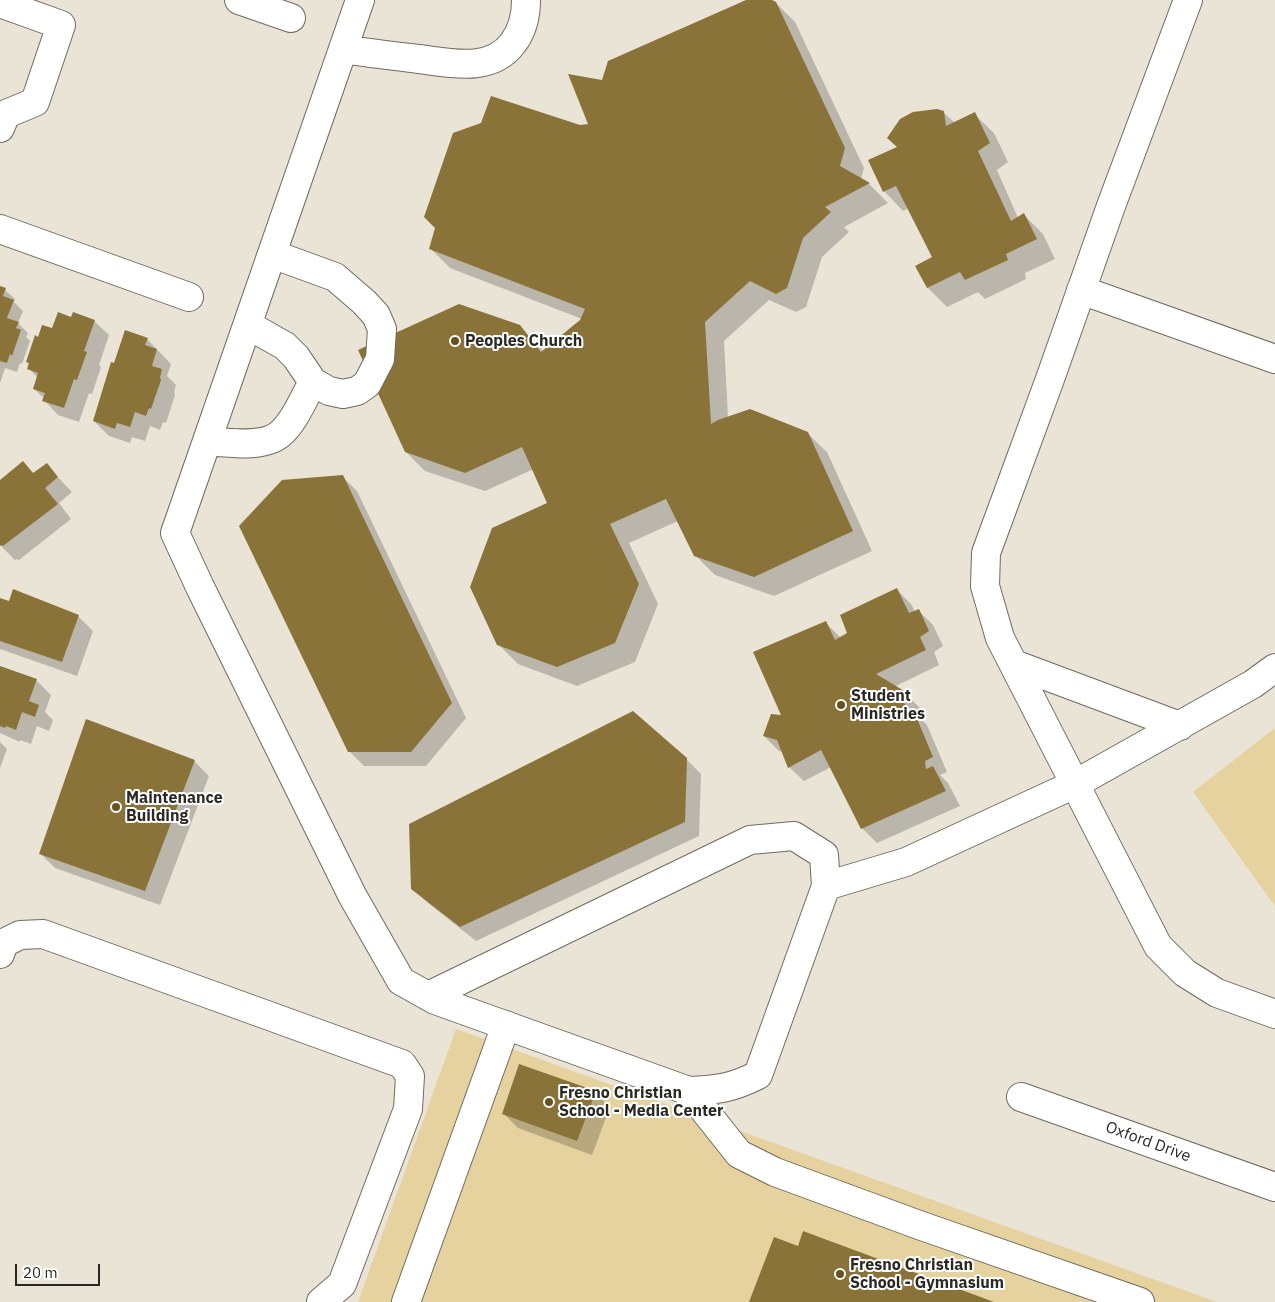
<!DOCTYPE html>
<style>
body{margin:0}
#map{position:relative;width:1275px;height:1302px;overflow:hidden;background:#e9e4d6;font-family:"IBM Plex Sans",sans-serif}
canvas{display:block}
.scale{position:absolute;left:15px;top:1264px;width:85px;height:22px;box-sizing:border-box;border:2px solid #2a2822;border-top:0;padding-left:6px;font-size:15px;line-height:18px;white-space:nowrap;color:#2a2822;-webkit-text-stroke:4px #fff;paint-order:stroke}
</style>
<div id="map">
<canvas width="1275" height="1302"></canvas>
<div class="scale">20 m</div>
</div>
<script>
const c = document.querySelector('canvas').getContext('2d');
c.lineJoin = 'round';
function fillPath(path, color) {
  c.fillStyle = color;
  c.fill(path, 'evenodd');
}
function strokePath(path, color, width, dash) {
  c.strokeStyle = color;
  c.lineWidth = width;
  c.lineCap = dash ? 'butt' : 'round';
  c.setLineDash(dash || []);
  c.stroke(path);
}
function write(font, color, halo, rows, align = 'center') {
  c.font = font + ' "IBM Plex Sans",sans-serif';
  c.lineWidth = 4;
  c.setLineDash([]);
  c.textBaseline = 'middle';
  c.strokeStyle = halo;
  c.fillStyle = color;
  for (const [text, x, y, turn = 0] of rows) {
    c.save();
    c.translate(x, y);
    c.rotate((+turn || 0) * Math.PI / 180);
    c.textAlign = isNaN(turn) ? turn : align;
    if (halo) c.strokeText(text, 0, 0);
    c.fillText(text, 0, 0);
    c.restore();
  }
}
fillPath(new Path2D(`
 M1275,728V906L1193,792Z
 M456,1029L1217,1302H358Z`), '#e6d29f');
fillPath(new Path2D(`
 M749,0H768L776,3L795,22L864,168L861,179L869,184L888,203L844,227L849,232L822,257L806,307L796,312L769,300L724,341L728,417L807,433L827,452L872,551L774,596L715,575L695,555L678,521L629,543L658,604L635,662L577,686L518,664L498,644L549,503L534,469L485,491L425,471L406,452L519,326L544,352L582,319L450,268L431,249L580,126L590,125L603,82Z
 M943,112L955,123L974,114L994,133L1008,162L997,170L1018,218L1024,215L1043,234L1055,259L1025,273L1026,279L985,299L978,292L947,307L928,288L917,266L934,258L909,208L903,211L884,191L899,148Z
 M0,288L5,290L15,299L14,302L23,311L18,323L28,333L26,337L30,341L22,364L20,363L17,372L5,368L0,383Z
 M72,318L94,321L109,335L99,365L101,367L92,394L89,393L79,422L58,415L44,400V398L34,389L38,378L29,369L30,365L27,362L39,338Z
 M147,339L171,364L167,376L176,385L174,393L175,395L166,423L163,422L160,430L150,426L145,441L132,437L130,443L109,436L94,421L115,365Z
 M46,465L72,492L59,503L71,519L19,560L17,559L15,560L0,545V481L34,474Z
 M342,476L357,491L466,718L426,766H364L349,751Z
 M897,590L911,604L915,612L918,610L933,625L943,646L934,652L939,665L894,687L905,693L920,708L917,715L927,725L947,772L940,775L948,783L960,806L877,843L862,828L831,767L804,781L789,767L783,752L779,751L764,736L783,717L825,622L841,638L849,634Z
 M0,599L10,603L78,616L93,631L77,676L0,649Z
 M0,667L36,680L51,695L45,712L53,720L49,731L37,726L31,744L20,740V742L0,733Z
 M0,742L7,749L0,768Z
 M686,759L701,774L699,836L476,941L428,903L413,888Z
 M194,761L209,776L160,905L55,868L41,854Z
 M595,1092L610,1107L592,1155L518,1128L503,1113Z`), '#0003');
fillPath(new Path2D(`
 M746,0H772L776,2L845,148L840,166L870,183L825,207L831,212L803,238L787,288L776,294L750,281L705,322L711,424L718,420L750,409L808,432L853,531L754,577L694,556L666,499L610,524L639,584L615,643L557,667L497,645L470,587L492,528L547,503L522,447L465,473L405,452L358,350L459,304L520,325L541,352L580,320L585,309L429,249L435,228L424,217L453,133L481,123L491,96L580,125L588,124L568,74L602,80L608,61Z
 M937,109L944,111L946,126L975,112L990,143L978,151L1011,221L1024,213L1037,239L1006,254L1008,260L965,280L960,272L927,288L915,266L932,257L896,186L883,192L868,160L897,147L887,138L900,119L913,112Z
 M0,286L6,288L3,296L14,300L7,318L19,322L16,328L21,330L12,356L10,354L7,363L0,361Z
 M58,312L71,317L73,312L95,320L84,351L87,352L77,380L74,379L64,408L42,401L45,393L33,389L38,373L27,369L29,363L26,362L35,335L38,337L42,325L52,328Z
 M125,330L148,338L145,345L157,349L152,366L162,369L160,378L161,380L151,409L149,408L146,416L135,412L130,427L117,423L115,429L93,421L111,362L114,363Z
 M23,461L33,473L47,463L58,477L45,488L58,504L3,546L2,545L0,546V480Z
 M343,475L452,703L411,752H348L239,526L282,480Z
 M897,588L909,613L919,609L929,631L920,637L926,650L876,674L906,692L902,700L909,710L913,709L933,757L925,761L926,769L933,766L946,791L861,829L821,750L788,768L777,740L763,736L771,714L781,715L753,652L826,621L835,640L847,633L840,615Z
 M13,589L79,615L62,662L0,641V598L9,601Z
 M0,666L37,679L29,701L39,705L35,717L22,712L16,730L6,726L5,728L0,726Z
 M633,711L687,758L685,822L460,927L411,889L409,824Z
 M86,719L195,760L145,891L39,854Z
 M519,1064L596,1091L577,1141L502,1114Z
 M803,1231L994,1302H749L774,1237L798,1246Z`), '#8a7339');
const minor = new Path2D(`
 M239,0L291,18
 M360,0L175,533L200,587L352,895L401,981L435,1000L689,1091C718,1090 732,1088 758,1075L826,886L906,862L1075,784L1253,684L1275,668
 M1188,0L1111,206L1050,379L986,553L985,586L1000,638L1158,946L1185,973L1217,993L1275,1014
 M0,3L61,25L35,102L6,114L0,128
 M343,49C368,53 394,56 419,59C451,63 491,73 513,43C523,30 526,16 526,0
 M0,229L189,297
 M1081,290L1275,359
 M248,325L285,346L296,357L313,382L329,391L343,394L357,391L367,384L380,359L382,329L376,315L364,302L335,277L272,254
 M207,441C227,443 264,448 280,434C295,421 303,399 313,382
 M1014,664L1180,726
 M0,954L4,943L20,935L43,934L402,1064L410,1076L408,1109L342,1284L321,1302
 M428,996L750,840L794,836L824,855L826,886
 M689,1091L739,1154L775,1172L919,1225L1140,1302
 M1021,1097L1275,1187
 M406,1302L506,1025`);
strokePath(minor, '#706b5f', 30);
strokePath(minor, '#fff', 28);
for (const [x, y, r, color] of [
 [455,341,5,"#665321"],
 [841,705,5,"#665321"],
 [116,807,5,"#665321"],
 [549,1102,5,"#665321"],
 [840,1274,5,"#665321"]
]) {
  const dot = new Path2D();
  dot.arc(x, y, r, 0, 2 * Math.PI);
  c.fillStyle = color;
  c.fill(dot);
  strokePath(dot, '#fff', 2);
}
write('bold 16px', '#2a2822', '#fff', [
 ["Peoples Church",465,341],
 ["Student",851,696],
 ["Ministries",851,714],
 ["Maintenance",126,798],
 ["Building",126,816],
 ["Fresno Christian",559,1093],
 ["School - Media Center",559,1111],
 ["Fresno Christian",850,1265],
 ["School - Gymnasium",850,1283]
], 'left');
write('16px', '#2a2822', '#fff', [
 ["Oxford Drive",1148,1142,20]
]);
</script>
